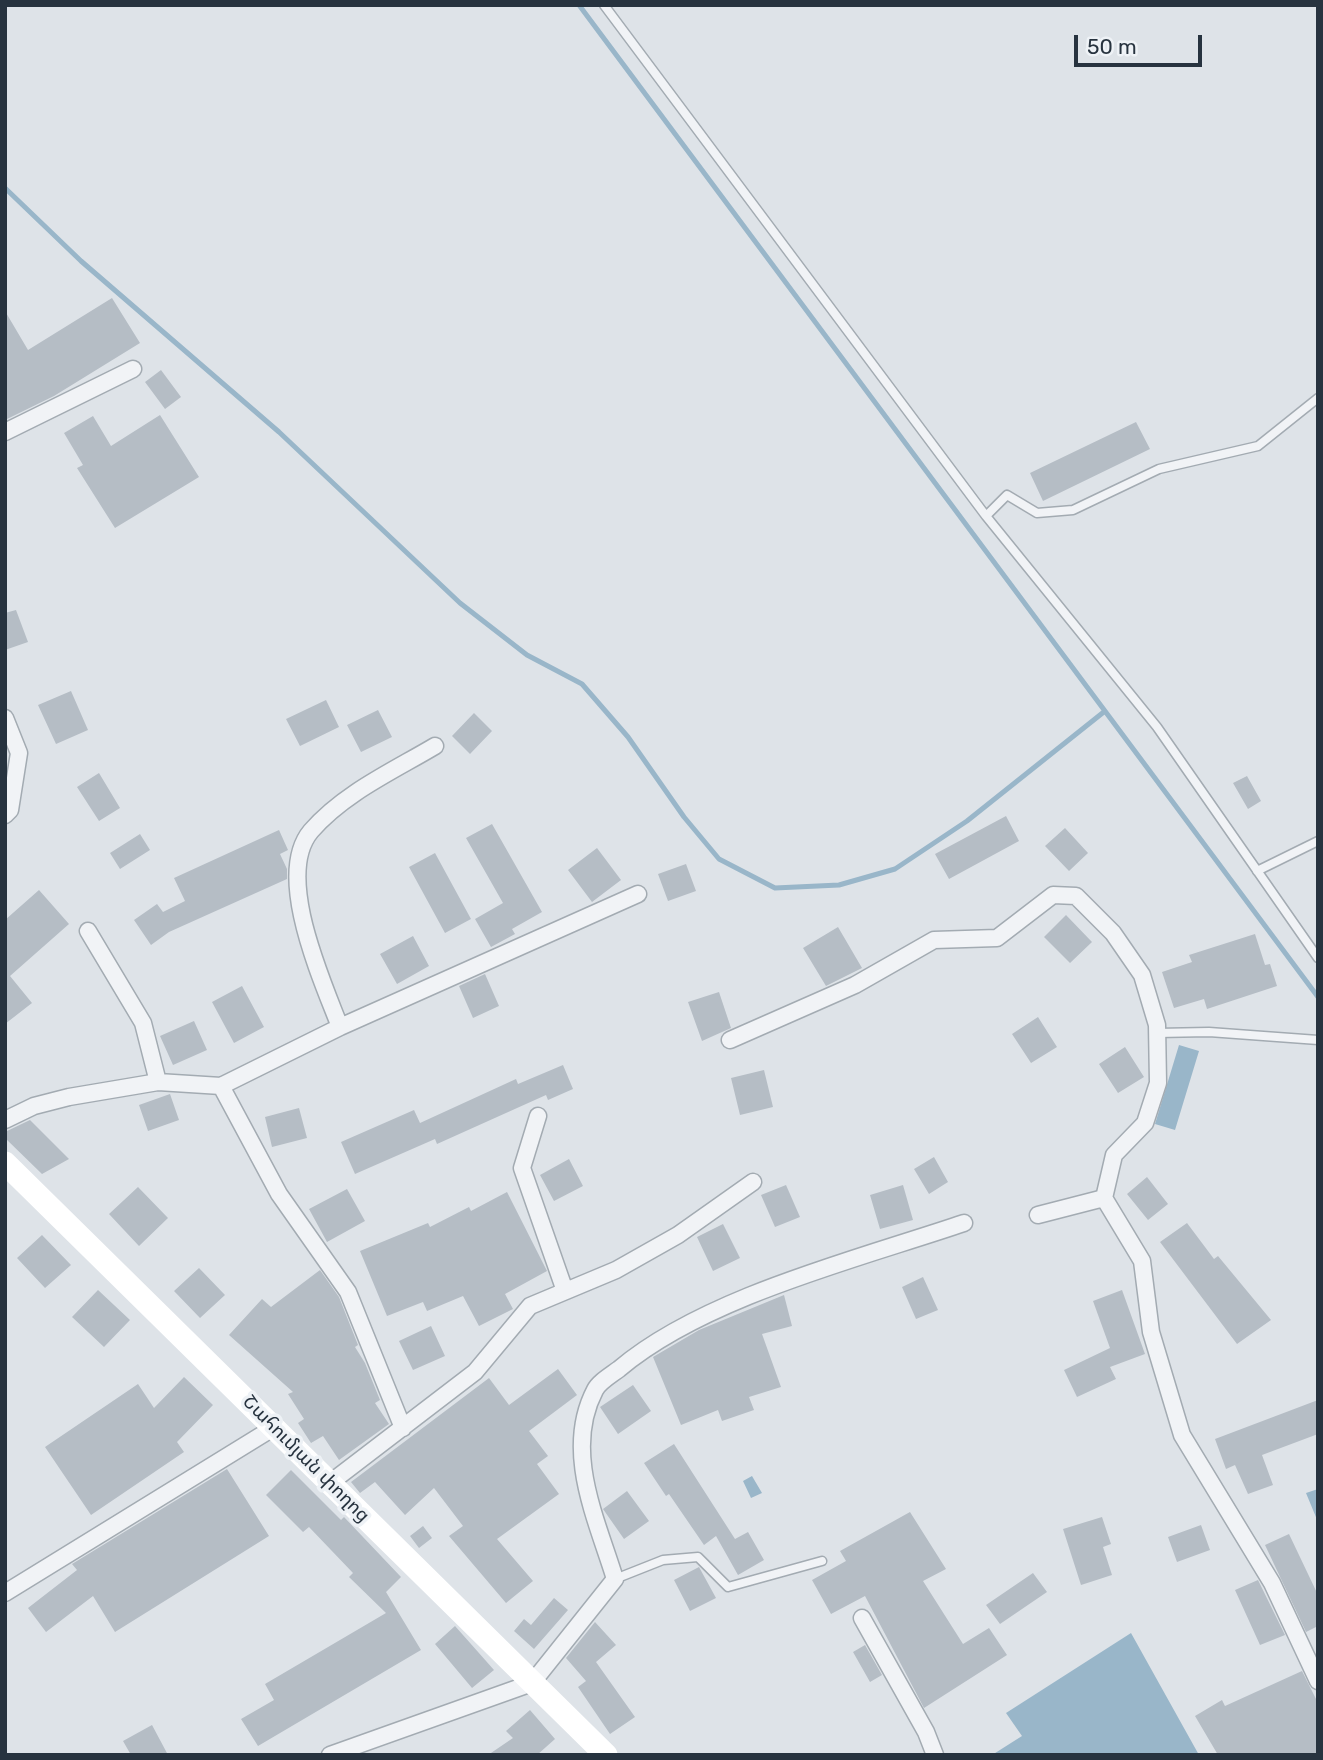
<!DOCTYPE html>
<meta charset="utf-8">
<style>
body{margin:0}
#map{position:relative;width:1323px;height:1760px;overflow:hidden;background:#dee3e8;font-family:Rubik,sans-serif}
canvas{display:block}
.frame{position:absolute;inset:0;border:7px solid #27333f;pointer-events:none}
.scale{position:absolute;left:1074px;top:35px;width:128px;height:32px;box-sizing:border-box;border:4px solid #27333f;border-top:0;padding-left:9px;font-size:21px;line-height:24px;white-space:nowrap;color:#27333f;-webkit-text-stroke:5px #eef2f6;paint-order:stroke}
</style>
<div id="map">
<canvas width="1323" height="1760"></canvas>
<div class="frame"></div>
<div class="scale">50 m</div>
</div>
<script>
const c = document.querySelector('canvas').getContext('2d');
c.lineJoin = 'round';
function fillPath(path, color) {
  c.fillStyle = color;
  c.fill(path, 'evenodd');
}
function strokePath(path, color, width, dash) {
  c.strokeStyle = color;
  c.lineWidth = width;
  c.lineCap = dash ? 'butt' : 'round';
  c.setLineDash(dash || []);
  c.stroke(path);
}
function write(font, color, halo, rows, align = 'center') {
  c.font = font + ' Rubik,"Noto Sans Armenian",sans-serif';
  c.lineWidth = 7;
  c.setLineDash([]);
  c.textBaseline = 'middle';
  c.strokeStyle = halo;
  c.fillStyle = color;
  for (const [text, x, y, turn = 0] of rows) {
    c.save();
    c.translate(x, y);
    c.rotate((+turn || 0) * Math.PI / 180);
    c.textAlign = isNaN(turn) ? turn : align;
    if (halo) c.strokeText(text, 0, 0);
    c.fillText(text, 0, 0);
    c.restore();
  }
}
fillPath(new Path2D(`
 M1179,1045L1199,1051L1175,1130L1155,1124Z
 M752,1476L762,1493L751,1498L743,1481Z
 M1318,1489V1522L1306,1493Z
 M1131,1633L1199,1755H992L1022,1736L1006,1713Z`), '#99b6c9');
strokePath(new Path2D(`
 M579,5L1318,997
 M5,188L81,261L279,432L460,603L527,655L582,684L628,737L684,817L719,859L775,888L839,885L895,869L967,821L1105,711`), '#99b6c9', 5);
fillPath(new Path2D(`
 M112,298L140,343L54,396L5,420V311L28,350Z
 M161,370L181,397L165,409L145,382Z
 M160,415L199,477L115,528L77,468L83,465L64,433L93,416L111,446Z
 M1136,422L1150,449L1043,501L1030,473Z
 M16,610L28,642L5,650V613Z
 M71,691L88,730L56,744L38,705Z
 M326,700L339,727L300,746L286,719Z
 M378,710L392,737L361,752L347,725Z
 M474,713L492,731L470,754L452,736Z
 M99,773L120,808L99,821L77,787Z
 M1247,776L1261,801L1248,809L1233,783Z
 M1006,816L1019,841L949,879L935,854Z
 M492,824L542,912L512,929L515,934L491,947L475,919L503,903L466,838Z
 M1065,828L1088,853L1069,871L1045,846Z
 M279,830L288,850L280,854L287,869V879L169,932L151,945L134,920L157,904L163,912L185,901L174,878Z
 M140,834L150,850L120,869L110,853Z
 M597,848L621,880L592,902L568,870Z
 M435,853L471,919L445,933L409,867Z
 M686,864L696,891L668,901L658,874Z
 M39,890L69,924L10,976L32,1003L5,1024V920Z
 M1066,915L1092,942L1070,963L1044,937Z
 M838,927L862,968L826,986L803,948Z
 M1255,934L1265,965L1270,964L1277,986L1207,1009L1204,999L1174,1008L1162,972L1192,962L1189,955Z
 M413,936L429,966L397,984L380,954Z
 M485,974L499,1006L473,1018L459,986Z
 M242,986L264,1027L234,1043L212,1002Z
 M719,992L731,1028L702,1041L688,1002Z
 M1038,1017L1057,1047L1031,1063L1012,1034Z
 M194,1021L207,1050L173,1065L160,1036Z
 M1125,1047L1144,1077L1118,1093L1099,1064Z
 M563,1065L573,1089L548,1100L546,1095L437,1144L435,1139L355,1174L341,1142L414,1110L420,1123L516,1079L518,1084Z
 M764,1070L773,1107L740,1115L731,1078Z
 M170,1094L179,1120L148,1131L139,1105Z
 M299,1108L307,1138L272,1147L265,1117Z
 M30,1120L69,1159L42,1174L5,1138V1132Z
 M934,1157L948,1182L929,1194L914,1169Z
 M569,1159L583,1186L554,1201L540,1175Z
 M1147,1177L1168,1204L1148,1220L1127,1194Z
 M786,1185L800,1217L775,1227L761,1195Z
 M903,1185L913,1220L880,1229L870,1195Z
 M138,1187L168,1218L139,1246L109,1214Z
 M347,1189L365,1221L327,1242L309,1209Z
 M507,1192L547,1271L505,1294L513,1309L479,1326L463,1296L427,1311L423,1302L387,1316L360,1251L428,1223L430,1227L469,1207L471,1211Z
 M1187,1223L1214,1259L1218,1256L1271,1320L1237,1344L1160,1242Z
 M723,1224L740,1258L713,1271L697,1237Z
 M42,1235L71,1265L45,1288L17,1258Z
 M199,1268L225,1295L200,1318L174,1291Z
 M320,1270L339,1297L358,1345L355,1347L365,1363L380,1400L375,1403L389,1424L339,1460L323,1436L311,1443L298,1423L304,1419L288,1394L293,1392L229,1335L262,1299L271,1307Z
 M923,1277L938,1310L916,1319L902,1287Z
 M98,1290L130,1320L104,1347L72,1317Z
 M1122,1290L1145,1354L1110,1367L1116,1379L1077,1397L1064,1370L1110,1348L1093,1301Z
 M784,1295L792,1326L762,1334L781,1387L749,1397L754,1410L722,1421L718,1410L681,1425L653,1357L699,1330Z
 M431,1326L445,1356L413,1370L399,1341Z
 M558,1369L577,1395L529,1431L548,1456L537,1464L559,1494L497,1539L533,1581L506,1603L449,1536L463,1526L434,1488L405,1515L375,1482L360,1493L351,1482L489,1378L509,1405Z
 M184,1377L213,1405L177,1442L184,1452L91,1515L45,1447L138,1384L154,1408Z
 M633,1385L651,1411L618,1434L600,1407Z
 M1318,1400V1434L1262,1455L1273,1485L1248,1494L1235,1465L1226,1469L1215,1439Z
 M674,1444L735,1539L748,1532L764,1560L738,1575L716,1536L704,1545L669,1494L666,1496L644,1463Z
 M227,1469L269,1536L115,1632L93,1596L46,1632L28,1608L77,1570L72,1564Z
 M291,1470L341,1520L344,1517L401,1577L386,1592L421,1650L258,1746L241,1719L274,1700L265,1684L386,1613L349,1577L353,1573L309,1527L303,1532L266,1495Z
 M627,1491L649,1521L624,1539L603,1509Z
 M910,1512L946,1569L923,1581L963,1644L989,1628L1007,1655L924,1708L865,1596L831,1614L812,1580L846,1561L840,1551Z
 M1102,1517L1111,1544L1103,1547L1112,1575L1081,1585L1063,1529Z
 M1201,1525L1210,1550L1177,1562L1168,1537Z
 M423,1526L432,1538L419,1548L410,1536Z
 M1289,1534L1318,1595V1626L1306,1632L1265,1545Z
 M699,1567L716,1598L690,1611L674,1580Z
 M1033,1573L1047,1592L1000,1624L986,1605Z
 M1258,1580L1285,1635L1260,1645L1235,1590Z
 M554,1598L568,1610L534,1649L514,1631L524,1619L531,1625Z
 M595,1622L616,1645L596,1662L635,1717L610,1734L578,1687L586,1681L566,1658Z
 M455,1626L494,1670L472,1688L435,1644Z
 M865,1645L882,1675L870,1682L853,1652Z
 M1302,1671L1318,1703V1755H1218L1195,1716L1222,1700L1225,1706Z
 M530,1710L555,1739L537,1755H488L513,1738L506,1731Z
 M152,1725L168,1755H131L123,1741Z`), '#b5bdc5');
const service = new Path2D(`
 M604,5L986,516L1157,727L1318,958
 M986,516L1007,495L1037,513L1073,510L1159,469L1258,446L1318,398
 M1257,871L1318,841
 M1157,1033L1209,1032L1318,1040
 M615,1579L663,1560L698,1557L728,1587L822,1561`);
const minor = new Path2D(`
 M5,432L133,369
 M5,718L19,753L10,810L5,815
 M88,931L143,1023L158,1082
 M340,1027C322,980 274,875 311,831C344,793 393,771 435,746
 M730,1040L855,985L934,940L997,938L1053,895L1076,896L1113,933L1142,975L1157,1025L1158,1083L1145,1123L1114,1155L1104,1198L1142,1261L1151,1332L1182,1435L1272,1583L1318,1681
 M221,1086L279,1194L348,1292L403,1428
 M538,1116L522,1168L565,1291
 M5,1120L34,1106L69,1097L158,1082L221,1086L340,1027L638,894
 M1038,1215L1104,1198
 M330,1483L475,1372L530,1306L616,1270L678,1235L753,1182
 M5,1593L273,1428
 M862,1618L926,1732L935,1755
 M330,1755L532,1683L615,1579C597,1520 563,1451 595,1390C599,1382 611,1375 619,1369C704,1297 858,1259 964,1223`);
strokePath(service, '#a3abb2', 11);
strokePath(minor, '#a3abb2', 19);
strokePath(service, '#f1f3f6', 8);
strokePath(minor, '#f1f3f6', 16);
strokePath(new Path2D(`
 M5,1163L606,1755`), '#fff', 23);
write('19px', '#27333f', '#eef2f6', [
 ["Շահումյան փողոց",306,1459,45]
]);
</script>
